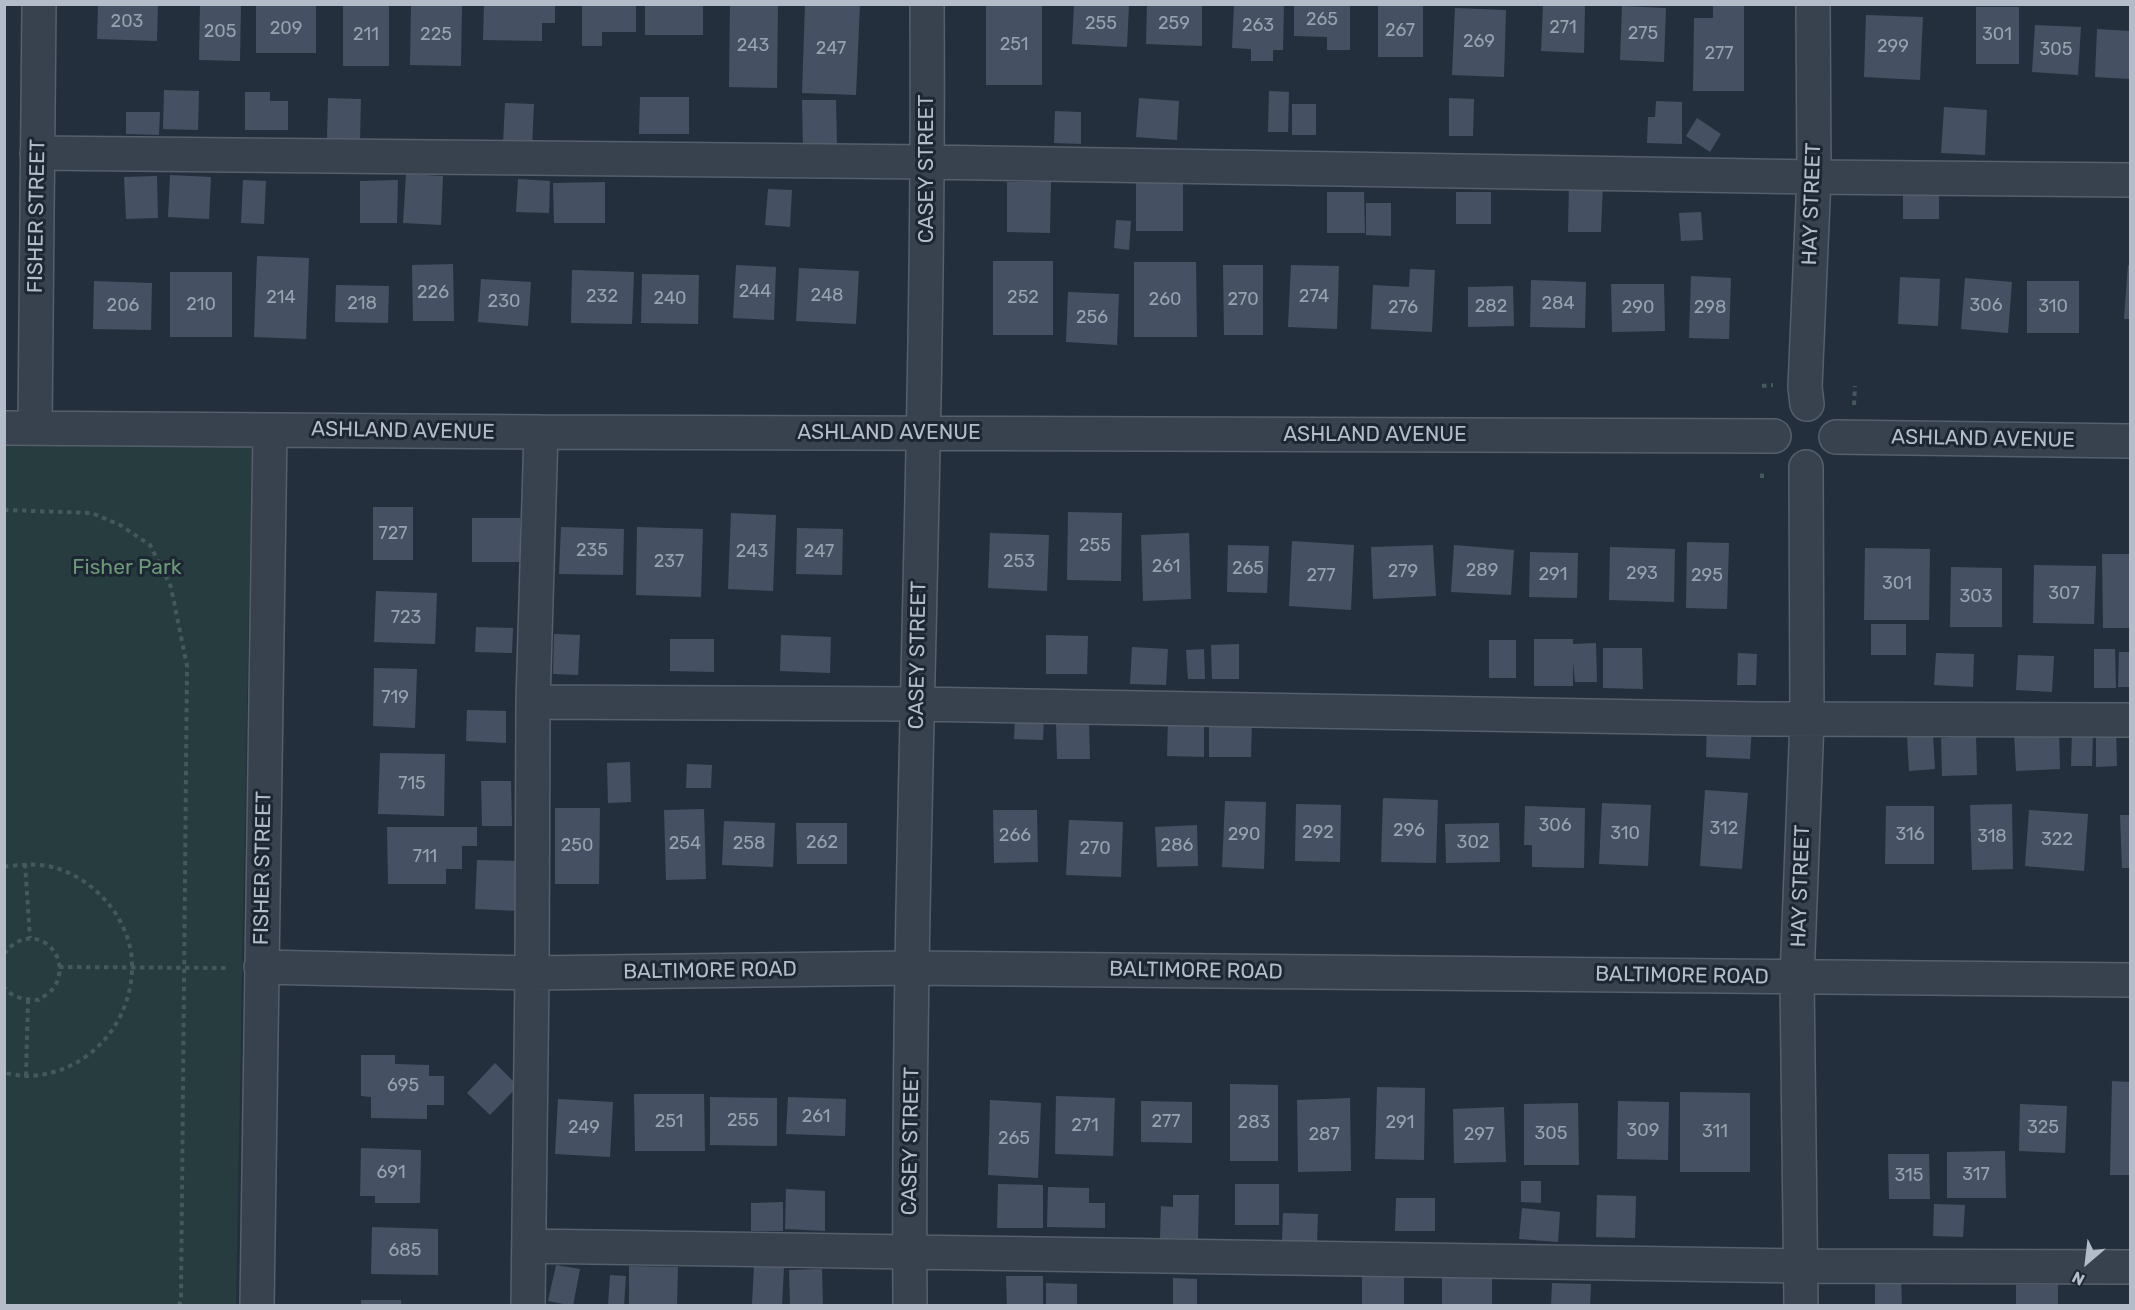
<!DOCTYPE html>
<style>
body{margin:0}
#map{position:relative;width:2135px;height:1310px;overflow:hidden;background:#242f3e;font-family:Rubik,sans-serif}
canvas{display:block}
.frame{position:absolute;inset:0;border:6px solid #b4bcc9;pointer-events:none}
.north{position:absolute;left:2057px;top:1232px;width:60px;height:60px;-webkit-text-stroke:4px #1d2633;paint-order:stroke;rotate:208deg;font-size:16px;font-weight:700;line-height:24px;text-align:center;color:#b4bcc9}
.north::after{content:'';display:block;margin:auto;width:21px;height:27px;background:#b4bcc9;clip-path:polygon(50% 0,100% 100%,50% 72%,0 100%)}
</style>
<div id="map">
<canvas width="2135" height="1310"></canvas>
<div class="frame"></div>
<div class="north">N</div>
</div>
<script>
const c = document.querySelector('canvas').getContext('2d');
c.lineJoin = 'round';
function fillPath(path, color) {
  c.fillStyle = color;
  c.fill(path, 'evenodd');
}
function strokePath(path, color, width, dash) {
  c.strokeStyle = color;
  c.lineWidth = width;
  c.lineCap = dash ? 'butt' : 'round';
  c.setLineDash(dash || []);
  c.stroke(path);
}
function write(font, color, halo, rows, align = 'center') {
  c.font = font + ' Rubik,sans-serif';
  c.lineWidth = 6;
  c.setLineDash([]);
  c.textBaseline = 'middle';
  c.strokeStyle = halo;
  c.fillStyle = color;
  for (const [text, x, y, turn = 0] of rows) {
    c.save();
    c.translate(x, y);
    c.rotate((+turn || 0) * Math.PI / 180);
    c.textAlign = isNaN(turn) ? turn : align;
    if (halo) c.strokeText(text, 0, 0);
    c.fillText(text, 0, 0);
    c.restore();
  }
}
fillPath(new Path2D(`
 M252,444L236,1305H5L4,446Z`), '#263c3f');
fillPath(new Path2D(`
 M98,4H158L157,41L97,39Z
 M200,4H241L240,61L199,60Z
 M256,4H316V53H256Z
 M343,4H389V66H343Z
 M411,4L462,5L461,66L410,65Z
 M484,4H555V23H542V41L483,40Z
 M582,4H636V32H602V46H582Z
 M645,4H703V35H645Z
 M730,4H778L777,88L729,87Z
 M805,4H860L856,95L802,93Z
 M986,4H1042V85H986Z
 M1074,4H1129L1127,47L1072,44Z
 M1147,4H1202V46L1146,44Z
 M1234,4H1284L1283,50H1273V61H1251V49L1232,48Z
 M1294,4H1350V50H1327V37L1294,36Z
 M1378,4H1423V57H1378Z
 M1543,4H1585L1584,53L1541,51Z
 M1713,4H1744V91H1693L1694,18H1713Z
 M1622,6L1666,8L1664,62L1620,60Z
 M1976,7H2019V64H1976Z
 M1455,8L1506,10L1504,77L1452,75Z
 M1866,15L1923,17L1920,80L1864,77Z
 M2035,25L2081,27L2078,75L2032,72Z
 M2097,29L2130,31V79L2095,77Z
 M164,90L199,91L198,130L163,129Z
 M1269,91L1289,92L1288,132H1268Z
 M245,92H270V101H288V130H245Z
 M640,97H689V134H639Z
 M328,98L361,99L360,140L327,139Z
 M1139,98L1179,101L1177,140L1136,137Z
 M1449,98L1474,99L1473,136H1449Z
 M802,100H836L837,146L803,147Z
 M1656,101L1682,102V144L1647,143L1648,117H1655Z
 M505,103L534,104L532,146L503,144Z
 M1292,104H1316V135H1292Z
 M1944,107L1987,110L1985,155L1941,153Z
 M1055,111L1081,112V144L1054,143Z
 M126,112H160L159,135L126,134Z
 M1697,118L1721,134L1710,152L1686,136Z
 M406,174L443,176L441,225L403,223Z
 M170,175L211,177L209,219L168,217Z
 M157,176L158,218L126,219L124,177Z
 M518,179L550,181L549,213L516,212Z
 M243,180L266,181L264,224L241,223Z
 M398,180L397,223H360V181Z
 M605,182V223H554L553,183Z
 M1007,182H1051L1050,233L1007,232Z
 M1136,182H1183V231H1136Z
 M1569,184H1603L1601,232H1568Z
 M768,189L792,190L790,227L765,225Z
 M1939,190V219H1903V191Z
 M1327,192H1364L1365,233H1327Z
 M1456,192H1491V224H1456Z
 M1366,203H1391V236L1366,235Z
 M1701,212L1703,240L1681,241L1679,213Z
 M1116,220L1131,221L1129,250L1114,248Z
 M257,256L309,258L306,339L254,337Z
 M993,261H1053V335H993Z
 M1134,262H1196L1197,337H1134Z
 M453,264L454,321H413L412,265Z
 M736,265L776,267L774,320L733,318Z
 M1223,265H1263V335H1224Z
 M1291,265L1339,266L1337,329L1288,327Z
 M2128,265L2130,266V319H2124Z
 M799,268L859,271L856,324L796,321Z
 M1410,269L1435,270L1432,332L1371,329L1373,285L1409,287Z
 M572,270L634,272L632,324L571,323Z
 M170,272H232V337H170Z
 M642,274L699,275L698,324L641,323Z
 M1691,276L1731,278L1729,339L1689,338Z
 M1900,277L1940,279L1938,326L1898,324Z
 M1965,278L2012,282L2008,333L1961,329Z
 M481,279L531,282L528,326L478,322Z
 M1531,280L1586,282L1585,328L1530,327Z
 M94,281L152,283L151,330L93,329Z
 M2027,281H2079V333H2027Z
 M1611,284H1664L1665,331L1612,332Z
 M336,285L389,286L388,323L335,322Z
 M1513,286L1514,326L1468,327V287Z
 M1068,292L1119,294L1117,345L1066,342Z
 M373,507H413V560H373Z
 M1068,512L1122,513L1121,581L1067,580Z
 M731,513L776,515L773,591L728,589Z
 M472,518H520V562H472Z
 M561,527L624,529L623,575L559,574Z
 M637,527L703,529L701,597L636,595Z
 M797,528L843,529L842,575L796,574Z
 M990,533L1049,535L1047,591L988,588Z
 M1189,533L1191,599L1143,601L1141,535Z
 M1292,541L1354,545L1351,610L1289,606Z
 M1687,542L1729,543L1727,609L1686,608Z
 M1228,545L1269,546L1267,593L1227,592Z
 M1433,545L1436,596L1373,599L1371,547Z
 M1454,545L1514,550L1511,595L1451,592Z
 M1610,547L1675,549L1674,602L1609,600Z
 M1865,548L1930,549L1929,620H1864Z
 M1530,552L1578,553L1577,598L1529,597Z
 M2102,554H2130V628H2103Z
 M2034,565L2096,566L2094,624L2033,623Z
 M1951,567L2002,568V627H1950Z
 M376,591L437,593L435,644L374,642Z
 M1871,624H1906V655H1871Z
 M476,627L513,628L512,653L475,652Z
 M554,634L580,635L578,675L553,674Z
 M781,635L831,637L830,673L780,671Z
 M1046,635L1088,636L1087,674H1046Z
 M670,639H714V672L670,671Z
 M1534,639H1573V644L1596,643L1597,682H1575L1573,663V686H1534Z
 M1489,640H1516V678H1489Z
 M1239,644V679H1212L1211,645Z
 M1132,647L1168,649L1166,685L1130,684Z
 M1603,648H1642L1643,689L1603,688Z
 M1204,649L1205,679H1188L1186,650Z
 M2094,649H2115L2116,688H2094Z
 M2119,652H2130V687H2118Z
 M1738,653L1757,654L1756,685H1737Z
 M1936,653L1974,654L1973,687L1934,685Z
 M2018,655L2054,656L2052,692L2016,690Z
 M374,668L417,669L415,728L373,726Z
 M467,710L506,711V743L466,741Z
 M1015,717L1044,719L1043,740L1014,739Z
 M1168,719H1204V757L1167,756Z
 M1209,719L1252,720L1251,757H1209Z
 M1707,722L1752,724L1750,759L1706,757Z
 M1056,723H1089L1090,759H1057Z
 M2059,730L2060,769L2016,771L2014,731Z
 M2096,730H2116L2117,766L2096,767Z
 M2072,732H2093L2092,766H2071Z
 M1933,735L1935,769L1909,771L1907,736Z
 M1976,736L1977,775L1942,776L1941,738Z
 M380,753L445,754L444,816L378,814Z
 M630,762L631,802L608,803L607,763Z
 M687,764L712,765L711,788H686Z
 M481,781H511L512,826H482Z
 M1705,790L1748,793L1742,869L1700,866Z
 M1383,798L1438,800L1436,863L1381,862Z
 M1225,801L1266,802L1264,869L1222,867Z
 M1602,803L1651,805L1648,866L1599,864Z
 M1296,804L1341,805L1340,862L1295,861Z
 M2012,804L2013,869L1972,870L1970,805Z
 M1525,806L1585,808L1584,868L1532,867V845H1524Z
 M1886,806H1934V864H1885Z
 M555,808H600L599,884H555Z
 M704,809L706,879L666,880L664,810Z
 M993,810H1037L1038,862L994,863Z
 M2029,810L2088,814L2084,871L2025,866Z
 M2120,815H2130V868H2122Z
 M1069,820L1123,822L1121,877L1066,875Z
 M724,821L775,823L773,867L722,865Z
 M796,823H847V864H797Z
 M1499,823L1500,862L1446,863L1445,824Z
 M1197,825L1198,866L1157,867L1155,827Z
 M387,827H477V846H462V869H446V884H388Z
 M477,860L520,861L518,911L475,909Z
 M361,1055H395V1064L429,1065V1076H444V1105H427V1119L371,1118V1097L361,1096Z
 M495,1063L518,1086L490,1115L467,1093Z
 M2112,1081L2130,1082V1175H2110Z
 M1230,1084L1278,1085V1161H1230Z
 M1377,1087L1425,1088L1424,1160L1375,1159Z
 M1680,1092L1750,1093V1172H1680Z
 M634,1094H704L705,1151H635Z
 M1056,1096L1115,1098L1113,1156L1055,1154Z
 M710,1097L777,1098V1146L710,1145Z
 M788,1097L846,1099L845,1136L786,1134Z
 M1350,1098L1351,1171L1298,1172L1297,1100Z
 M558,1099L613,1102L610,1157L555,1154Z
 M990,1100L1041,1103L1038,1178L988,1175Z
 M1141,1101L1192,1102V1143L1141,1142Z
 M1618,1101L1669,1102L1668,1160L1617,1159Z
 M1578,1103L1579,1165H1524V1104Z
 M2020,1104L2067,1106L2065,1153L2019,1151Z
 M1504,1107L1506,1162L1454,1163L1453,1109Z
 M361,1148L421,1150L420,1203H375V1196H360Z
 M2005,1151L2006,1198H1947V1152Z
 M1888,1154H1929L1930,1199H1889Z
 M1521,1181H1541V1203L1521,1202Z
 M998,1184L1043,1185V1228H997Z
 M1235,1184H1279V1225H1235Z
 M1048,1187L1089,1188V1203H1105V1228L1047,1227Z
 M786,1189L825,1191V1231L785,1229Z
 M1173,1195H1199L1198,1239L1160,1238L1161,1206L1173,1207Z
 M1597,1195L1636,1196L1635,1238L1596,1237Z
 M1396,1198H1435V1231H1395Z
 M783,1202V1231H751V1203Z
 M1934,1204L1965,1205L1963,1237L1933,1236Z
 M1522,1208L1560,1212L1558,1242L1519,1239Z
 M1283,1213L1318,1214L1317,1242L1282,1241Z
 M372,1227L438,1229V1275L371,1274Z
 M556,1265L580,1269L573,1306L548,1301Z
 M629,1266L678,1267L677,1306H629Z
 M754,1266L784,1267L782,1306L752,1304Z
 M1362,1268L1404,1269V1306H1362Z
 M822,1269L823,1306H790L789,1270Z
 M1442,1274H1492V1306H1442Z
 M610,1275L626,1276L624,1306L608,1305Z
 M1006,1276H1043V1306H1007Z
 M1901,1276L1902,1306H1875V1277Z
 M1173,1278L1197,1279V1306H1173Z
 M1046,1283L1077,1284V1306H1046Z
 M1552,1283L1591,1284L1590,1306H1551Z
 M2016,1285H2058V1306H2016Z
 M361,1300H401V1306H361Z`), '#455162');
const minor = new Path2D(`
 M37,153L928,162L1814,177L2130,180
 M1807,404L1805,387L1814,177L1813,4
 M4,428L541,432L1774,436
 M35,428L39,4
 M1836,437L2130,441
 M533,702L917,704L1759,719L2130,720
 M261,967L532,973L912,968L2130,980
 M529,1246L1802,1266L2130,1267
 M257,1306L270,430
 M528,1306L532,973L533,702L541,432
 M910,1306C907,872 930,438 927,4
 M1801,1306L1797,978L1807,720L1806,467`);
strokePath(minor, '#565f6c', 36);
strokePath(new Path2D(`
 M1762,386L1773,385
 M1854,405L1855,386
 M1762,478V469
 M4,510L92,513L120,525L150,545L171,587L187,666L181,1300L179,1306
 M25,864L30,938
 M4,867C22,864 41,863 59,869C100,883 134,925 132,970C130,1027 85,1075 27,1076C20,1076 12,1074 4,1073
 M4,954C31,918 72,952 56,984C53,991 45,995 39,1000C25,999 13,999 4,987
 M59,967L228,968
 M26,1076L28,999`), '#44595c', 4, [4.5, 4.5]);
strokePath(minor, '#38414e', 33);
write('18px', '#98a1af', null, [
 ["265",1322,20],
 ["203",127,22],
 ["255",1101,24],
 ["259",1174,24],
 ["263",1258,26],
 ["271",1563,28],
 ["209",286,29],
 ["267",1400,31],
 ["205",220,32],
 ["275",1643,34],
 ["211",366,35],
 ["225",436,35],
 ["301",1997,35],
 ["269",1479,42],
 ["251",1014,45],
 ["243",753,46],
 ["299",1893,47],
 ["247",831,49],
 ["305",2056,50],
 ["277",1719,54],
 ["244",755,292],
 ["226",433,293],
 ["248",827,296],
 ["232",602,297],
 ["274",1314,297],
 ["214",281,298],
 ["252",1023,298],
 ["240",670,299],
 ["260",1165,300],
 ["270",1243,300],
 ["230",504,302],
 ["218",362,304],
 ["284",1558,304],
 ["210",201,305],
 ["206",123,306],
 ["306",1986,306],
 ["282",1491,307],
 ["310",2053,307],
 ["276",1403,308],
 ["290",1638,308],
 ["298",1710,308],
 ["256",1092,318],
 ["727",393,534],
 ["255",1095,546],
 ["235",592,551],
 ["243",752,552],
 ["247",819,552],
 ["237",669,562],
 ["253",1019,562],
 ["261",1166,567],
 ["265",1248,569],
 ["289",1482,571],
 ["279",1403,572],
 ["293",1642,574],
 ["291",1553,575],
 ["277",1321,576],
 ["295",1707,576],
 ["301",1897,584],
 ["307",2064,594],
 ["303",1976,597],
 ["723",406,618],
 ["719",395,698],
 ["715",412,784],
 ["306",1555,826],
 ["312",1724,829],
 ["296",1409,831],
 ["292",1318,833],
 ["310",1625,834],
 ["290",1244,835],
 ["316",1910,835],
 ["266",1015,836],
 ["318",1992,837],
 ["322",2057,840],
 ["262",822,843],
 ["302",1473,843],
 ["254",685,844],
 ["258",749,844],
 ["250",577,846],
 ["286",1177,846],
 ["270",1095,849],
 ["711",425,857],
 ["695",403,1086],
 ["261",816,1117],
 ["255",743,1121],
 ["251",669,1122],
 ["277",1166,1122],
 ["283",1254,1123],
 ["291",1400,1123],
 ["271",1085,1126],
 ["249",584,1128],
 ["325",2043,1128],
 ["309",1643,1131],
 ["311",1715,1132],
 ["305",1551,1134],
 ["287",1324,1135],
 ["297",1479,1135],
 ["265",1014,1139],
 ["691",391,1173],
 ["317",1976,1175],
 ["315",1909,1176],
 ["685",405,1251]
]);
write('21px', '#b4bcc9', '#1d2633', [
 ["CASEY STREET",927,169,-90],
 ["HAY STREET",1812,204,-88],
 ["FISHER STREET",37,216,-89],
 ["ASHLAND AVENUE",403,431,1],
 ["ASHLAND AVENUE",889,433],
 ["ASHLAND AVENUE",1375,435],
 ["ASHLAND AVENUE",1983,439,1],
 ["CASEY STREET",918,655,-89],
 ["FISHER STREET",263,868,-89],
 ["HAY STREET",1801,886,-88],
 ["BALTIMORE ROAD",710,971,-1],
 ["BALTIMORE ROAD",1196,971,1],
 ["BALTIMORE ROAD",1682,976,1],
 ["CASEY STREET",911,1141,-89]
]);
write('21px', '#6b9a76', '#1d2633', [
 ["Fisher Park",127,568]
]);
</script>
